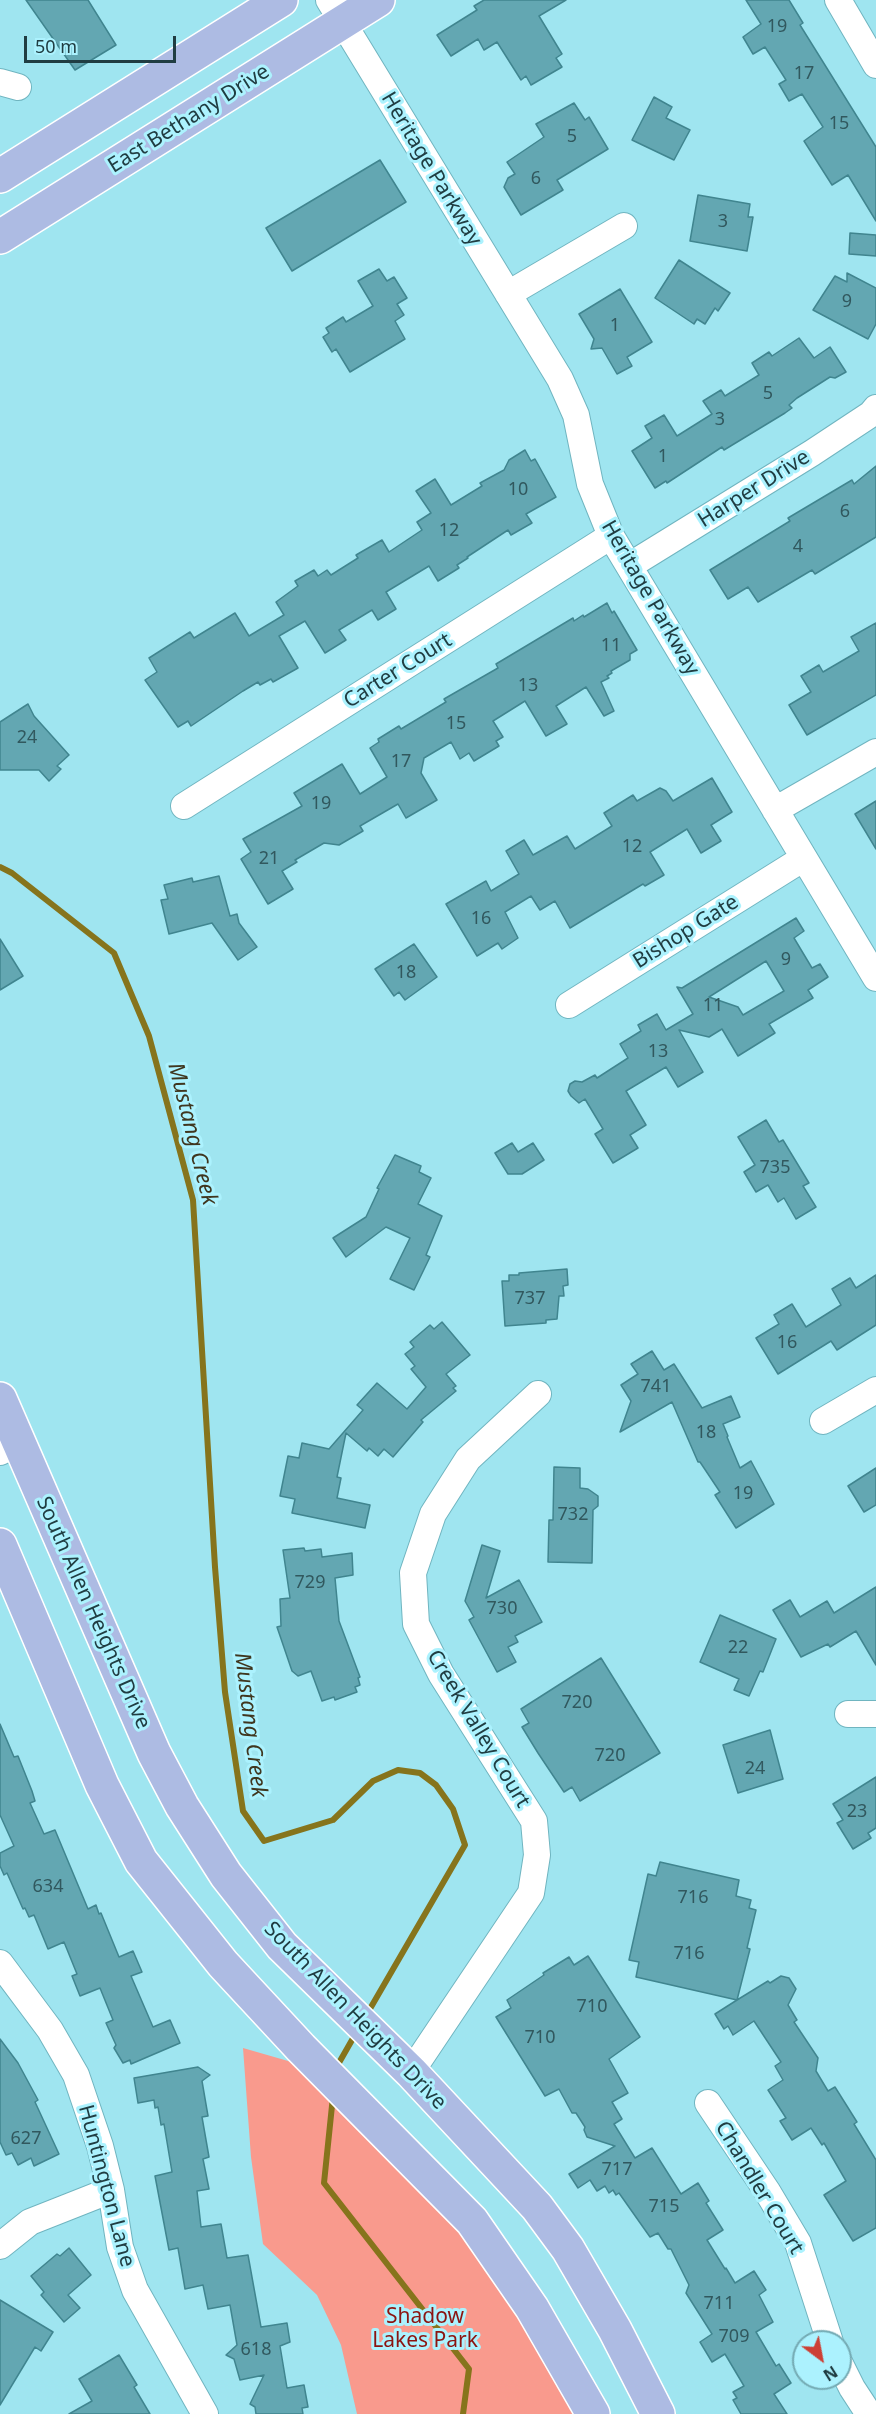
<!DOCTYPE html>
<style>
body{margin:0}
#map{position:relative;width:876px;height:2414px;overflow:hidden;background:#9fe5f0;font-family:"Noto Sans",sans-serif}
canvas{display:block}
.north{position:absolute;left:792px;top:2330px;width:60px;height:60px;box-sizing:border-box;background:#acf2fe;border:2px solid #74aab3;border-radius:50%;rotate:148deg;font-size:16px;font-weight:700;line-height:24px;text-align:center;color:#203d42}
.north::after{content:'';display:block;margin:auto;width:21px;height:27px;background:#cd3f34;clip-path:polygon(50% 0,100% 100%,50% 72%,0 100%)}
.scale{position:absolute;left:24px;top:36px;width:152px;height:27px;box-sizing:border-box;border:3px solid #203d42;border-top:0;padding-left:8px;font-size:18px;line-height:21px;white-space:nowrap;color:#203d42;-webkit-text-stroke:4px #acf2fe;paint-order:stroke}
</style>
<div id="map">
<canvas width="876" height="2414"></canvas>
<div class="north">N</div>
<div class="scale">50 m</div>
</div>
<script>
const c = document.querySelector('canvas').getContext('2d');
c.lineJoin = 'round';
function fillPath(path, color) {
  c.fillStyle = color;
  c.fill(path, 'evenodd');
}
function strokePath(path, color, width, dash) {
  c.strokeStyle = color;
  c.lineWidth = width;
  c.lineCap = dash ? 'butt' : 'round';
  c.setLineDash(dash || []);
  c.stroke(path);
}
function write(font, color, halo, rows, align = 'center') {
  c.font = font + ' "Noto Sans",sans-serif';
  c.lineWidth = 6;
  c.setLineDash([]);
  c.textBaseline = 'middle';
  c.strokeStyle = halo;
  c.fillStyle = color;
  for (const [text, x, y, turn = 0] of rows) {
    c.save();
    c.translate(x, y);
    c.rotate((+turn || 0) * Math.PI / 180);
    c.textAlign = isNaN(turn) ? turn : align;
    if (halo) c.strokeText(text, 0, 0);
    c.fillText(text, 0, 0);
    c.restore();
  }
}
fillPath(new Path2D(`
 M243,2048L295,2063L451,2221L532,2336L576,2414H357L341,2345L317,2295L263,2244L251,2157Z`), '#f99a8d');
strokePath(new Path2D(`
 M0,867L12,873L114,953L149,1036L193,1200L215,1567L225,1692L243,1811L264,1841L333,1820L373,1781L398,1770L420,1773L436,1785L453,1809L465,1845L367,2014
 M336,2068L356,2033
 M333,2096L324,2183L469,2369L463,2414`), '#86741c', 6);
const building = new Path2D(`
 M26,0H88L116,45L75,70Z
 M484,0H566L539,16L562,54L556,58L562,67L531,85L526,76L521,80L497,42L484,50L478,39L451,56L437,35L477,10L474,6Z
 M746,0H789L803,23L800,25L876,147V221L848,175L832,185L804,141L823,127L802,94L789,101L779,84L786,80L765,47L753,54L743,37L761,24Z
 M654,97L672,107L666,118L690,130L674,160L632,140Z
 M574,103L585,120L589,117L608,149L557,180L563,190L521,215L504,187L508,178L515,174L507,162L544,137L536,124Z
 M380,160L406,202L292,271L266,228Z
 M698,195L750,204L748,217H753L747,251L690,241Z
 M850,233L876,235V256L849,254Z
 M679,260L730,293L718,311L715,308L705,324L697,319L694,324L655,298Z
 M379,269L387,281L394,277L407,298L397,304L404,315L395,321L405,339L350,372L336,349L332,352L323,337L329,333L326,328L343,317L346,322L373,306L358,281Z
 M847,273L876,288V324L868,339L813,310L835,276L847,282Z
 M620,289L652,342L627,357L632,366L617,374L602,348L591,349L594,339L579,314Z
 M799,338L814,358L830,347L846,372L835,378L830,377L797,398L789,405L792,408L785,413L724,450L722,447L667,483L666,481L655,488L632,451L652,438L645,426L664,415L677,436L712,414L703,401L721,390L725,396L759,375L752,363L769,352L772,356Z
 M525,450L531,461L535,459L556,497L526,514L532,523L511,535L508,530L467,557L468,558L457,565L459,568L438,581L429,566L386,592L396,609L378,620L372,610L339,630L346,640L325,653L305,621L279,636L298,668L273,682L271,679L260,685L258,682L243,691L191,726L188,721L178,727L145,680L157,672L149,658L190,632L194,638L235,613L249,636L284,615L276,602L298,586L295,581L314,570L318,576L327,570L331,575L358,558L356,555L382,540L389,552L422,530L417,522L431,513L416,491L435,479L451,505L482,486L480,483L504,470L509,460Z
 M876,466V537L815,574L812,570L758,602L748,587L728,599L710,570L790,521L788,518L852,480L854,484Z
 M607,603L612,613L614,611L637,650L630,654V660L611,671L612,673L607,676L609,678L601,682L614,711L604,716L586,687L556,706L567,724L546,736L525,701L493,721L503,737L496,741L499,746L474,761L469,753L460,759L451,742L424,758L421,773L437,800L406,818L398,804L360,826L363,831L339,845L324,843L295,860L297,862L282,871L293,889L268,904L241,859L251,852L243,839L302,806L294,793L342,764L360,794L387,777L370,748L379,742L378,739L399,726L401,729L446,702L444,699L498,668L496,664L573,618L574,621L583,615L584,617Z
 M876,623V695L807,735L789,705L811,692L801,676L819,665L823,672L859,651L851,637Z
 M28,704L34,716L69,755L57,766L61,769L49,781L39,770H0V722Z
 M712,778L732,812L711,825L721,841L701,853L687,829L650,852L664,875L645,886L643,884L570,928L555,901L540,910L531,896L505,912L518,938L502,949L498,943L477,956L446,904L486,881L491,891L519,874L506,851L524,840L533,855L567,836L575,849L612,826L604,813L633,795L637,801L660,788L666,791L673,801Z
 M876,801V849L855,814Z
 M219,876L230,916L237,914L239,923L257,947L238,960L212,923L169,934L161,900L168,899L164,885L192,878L193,882Z
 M796,918L804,931L794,938L812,968L820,964L828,977L808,990L813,998L769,1024L775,1033L738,1056L722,1029L709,1037L679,1030L703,1072L678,1087L666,1067L626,1091L646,1125L630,1135L638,1148L613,1163L595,1134L603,1129L585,1099L579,1103L571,1096L568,1091L570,1084L575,1081L582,1082L595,1075L597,1078L628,1058L620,1044L641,1031L638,1025L657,1014L666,1030L693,1014L677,987L682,988ZM766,961L784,991L743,1015L738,1007L709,997Z
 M0,939L23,976L0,990Z
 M414,944L437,977L405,1000L399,992L394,996L375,969Z
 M766,1120L779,1142L783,1140L809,1183L803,1186L816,1207L796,1219L784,1198L778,1202L768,1185L756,1192L744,1172L755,1165L738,1137Z
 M512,1143L518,1152L533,1143L544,1160L522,1174H508L495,1153Z
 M395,1155L421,1166L419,1172L431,1178L418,1204L442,1216L426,1255L430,1257L414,1290L390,1279L410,1238L386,1227L346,1257L333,1238L366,1217L379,1189L377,1188Z
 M567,1269L568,1285L563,1286L564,1296H559L557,1319L546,1320V1323L505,1326L502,1281H509V1275H519V1273Z
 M876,1275V1325L837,1350L831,1341L778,1374L756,1338L779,1324L774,1315L792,1304L806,1327L841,1305L832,1289L850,1278L856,1288Z
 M442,1322L470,1355L446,1374L456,1386L453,1388L456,1391L421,1420L423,1422L393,1457L384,1449L378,1456L369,1448L367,1451L346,1433L337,1477L341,1478L337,1498L370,1505L365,1528L292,1513L295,1499L280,1496L288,1456L299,1458L302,1443L329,1449L363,1410L357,1405L377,1383L407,1409L426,1387L411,1369L415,1366L405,1354L414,1347L410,1342L430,1325L434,1329Z
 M652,1351L664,1370L674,1364L702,1408L731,1396L740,1417L723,1424L728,1436L727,1437L740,1468L751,1461L774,1504L736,1528L715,1495L720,1492L700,1462H698L672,1402L620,1432L631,1401L621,1385L638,1374L631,1364Z
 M554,1467L580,1468V1488L588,1489L598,1496V1506L593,1510L592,1563L548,1562L549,1520H553Z
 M876,1468V1505L864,1512L848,1486Z
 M482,1545L500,1551L486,1598L519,1580L542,1622L515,1636L518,1642L508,1647L516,1662L497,1672L469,1620L474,1617L465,1601Z
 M304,1548L305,1551L321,1549L322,1557L352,1553L353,1575L335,1578L339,1621L360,1677L358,1678L360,1685L355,1687L357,1692L335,1700L334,1697L322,1701L311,1671L298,1676L292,1671L277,1627L281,1626L280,1599L290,1598L283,1550Z
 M876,1587V1665L856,1631L830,1647L828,1644L801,1657L773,1610L790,1600L800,1617L827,1601L834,1613Z
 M720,1615L776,1639L763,1672L760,1671L749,1696L734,1690L739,1679L700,1662Z
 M601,1658L660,1753L580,1801L572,1787L564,1792L538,1753L522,1727L529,1723L521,1709Z
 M0,1724L14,1757L18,1756L32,1791L35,1801L30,1803L44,1834L55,1830L88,1909L96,1905L99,1914L101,1913L119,1957L133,1951L142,1972L131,1976L153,2027L170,2020L180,2043L131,2064L130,2060L123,2063L114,2048L116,2045L106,2023L113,2020L100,1988L80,1996L72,1976L77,1974L64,1942L48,1949L34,1915L29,1917L25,1908L23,1909L7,1873L4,1875L0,1866V1853L14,1846L0,1815Z
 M770,1730L783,1779L738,1793L723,1745Z
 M876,1777V1828L868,1833L871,1838L853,1849L837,1823L843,1820L833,1804Z
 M660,1862L739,1880L736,1896L751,1900L749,1908L756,1910L747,1948L750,1949L737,2000L768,1981L770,1983L781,1976L789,1978L796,1989L788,2005L797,2020L794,2022L818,2058L816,2071L828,2091L835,2087L857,2122L854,2124L876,2160V2228L853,2241L824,2195L846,2181L824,2143L822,2145L811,2128L792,2140L780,2121L786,2118L768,2090L783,2080L775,2066L781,2062L754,2021L733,2035L728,2026L724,2029L715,2014L737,2000L636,1977L639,1962L629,1960L648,1874L656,1876Z
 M588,1956L640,2037L609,2059L628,2093L612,2102L622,2119L614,2124L635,2158L652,2148L681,2194L698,2183L709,2201L706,2203L723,2230L707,2240L725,2269L726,2268L735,2283L754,2271L766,2290L759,2295L773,2322L756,2332L776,2366L779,2364L791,2383L774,2394L787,2414H741L733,2400L737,2398L733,2392L744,2386L725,2354L712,2362L700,2342L712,2334L686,2293L689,2285L671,2249H668L658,2233L650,2237L619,2193L616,2195L613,2190L609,2193L605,2186L597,2191L590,2180L578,2188L569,2174L615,2146L587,2137L584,2130L585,2127L576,2113H572L559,2089L545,2096L496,2017L511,2008L507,2000L544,1975L543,1973L569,1957L574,1965Z
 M0,2039L18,2063L38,2100L35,2102L59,2154L34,2166L31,2158L18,2165L12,2153L6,2155L0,2142Z
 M198,2067L210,2075L202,2081L208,2116L202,2117L209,2157L203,2159L209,2189L197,2191L201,2227L221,2224L227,2258L248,2255L261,2327L287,2323L290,2342L280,2346L287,2388L304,2385L308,2407L302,2408L303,2414H256L255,2407L250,2404L264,2375L240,2380L234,2359L226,2355L237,2345L230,2305L208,2309L203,2285L185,2289L178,2248L169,2250L155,2176L172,2172L164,2124L161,2125L158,2107L155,2108L154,2100L138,2103L134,2078Z
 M69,2248L91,2275L68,2295L80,2308L64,2322L41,2295L44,2292L31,2276L57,2254L60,2256Z
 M0,2300L53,2332L41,2351L35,2347L0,2405Z
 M119,2355L137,2385L134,2387L150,2414H69L92,2401L79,2379Z`);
fillPath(building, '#63a7b2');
strokePath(building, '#40858f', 1.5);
const minor = new Path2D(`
 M329,0L560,379L576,415L590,484L611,536L876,978
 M838,0L876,65
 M0,82L18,87
 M508,294L624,226
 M629,566L812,453L871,414L876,408
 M184,806L611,536
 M775,810L876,752
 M569,1005L804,858
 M823,1421L876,1390
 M0,1452L19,1443
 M848,1714H876
 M0,1963L50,2030L76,2075L100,2146L111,2190L120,2247L135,2290L205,2414
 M411,2072L531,1893L537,1855L534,1821L441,1674L416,1624L413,1573L433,1514L468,1459L538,1394
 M708,2103L767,2191L798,2243L830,2342
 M0,2246L30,2222L111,2190
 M840,2364L852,2388L869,2414`);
const major = new Path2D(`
 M0,176L281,0
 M0,237L378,0
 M0,1399L154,1753L182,1806L226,1875L282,1946L411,2072L537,2207L568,2249L615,2330L658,2414
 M0,1545L102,1785L141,1861L223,1964L301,2048L472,2221L532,2308L593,2414`);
strokePath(minor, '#70b5c0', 28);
strokePath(major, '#fff', 36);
strokePath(minor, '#fff', 26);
strokePath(major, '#adbbe3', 33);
write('18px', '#31585e', null, [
 ["19",777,27],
 ["17",804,74],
 ["15",839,124],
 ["5",572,137],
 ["6",536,179],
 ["3",723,222],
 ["9",847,302],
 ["1",615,326],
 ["5",768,394],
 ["3",720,420],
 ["1",663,457],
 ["10",518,490],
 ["6",845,512],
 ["12",449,531],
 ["4",798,547],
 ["11",611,646],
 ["13",528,686],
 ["15",456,724],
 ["24",27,738],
 ["17",401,762],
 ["19",321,804],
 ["12",632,847],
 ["21",269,859],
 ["16",481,919],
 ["9",786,960],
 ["18",406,973],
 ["11",713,1006],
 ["13",658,1052],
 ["735",775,1168],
 ["737",530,1299],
 ["16",787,1343],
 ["741",656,1387],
 ["18",706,1433],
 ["19",743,1494],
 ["732",573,1515],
 ["729",310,1583],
 ["730",502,1609],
 ["22",738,1648],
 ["720",577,1703],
 ["720",610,1756],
 ["24",755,1769],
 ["23",857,1812],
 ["634",48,1887],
 ["716",693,1898],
 ["716",689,1954],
 ["710",592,2007],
 ["710",540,2038],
 ["627",26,2139],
 ["717",617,2170],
 ["715",664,2207],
 ["711",719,2304],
 ["709",734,2337],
 ["618",256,2350]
]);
write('21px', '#203d42', '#acf2fe', [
 ["East Bethany Drive",189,119,-32],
 ["Heritage Parkway",431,169,59],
 ["Harper Drive",754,489,-32],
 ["Heritage Parkway",650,598,60],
 ["Carter Court",398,671,-32],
 ["Bishop Gate",686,932,-32],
 ["South Allen Heights Drive",93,1613,66],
 ["Creek Valley Court",478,1729,59],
 ["South Allen Heights Drive",355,2016,46],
 ["Huntington Lane",106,2186,75],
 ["Chandler Court",759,2188,59]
]);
write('21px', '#8c1410', '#acf2fe', [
 ["Shadow",425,2317],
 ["Lakes Park",425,2341]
]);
write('italic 22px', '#3f361f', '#acf2fe', [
 ["Mustang Creek",192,1134,76],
 ["Mustang Creek",250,1725,83]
]);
</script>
